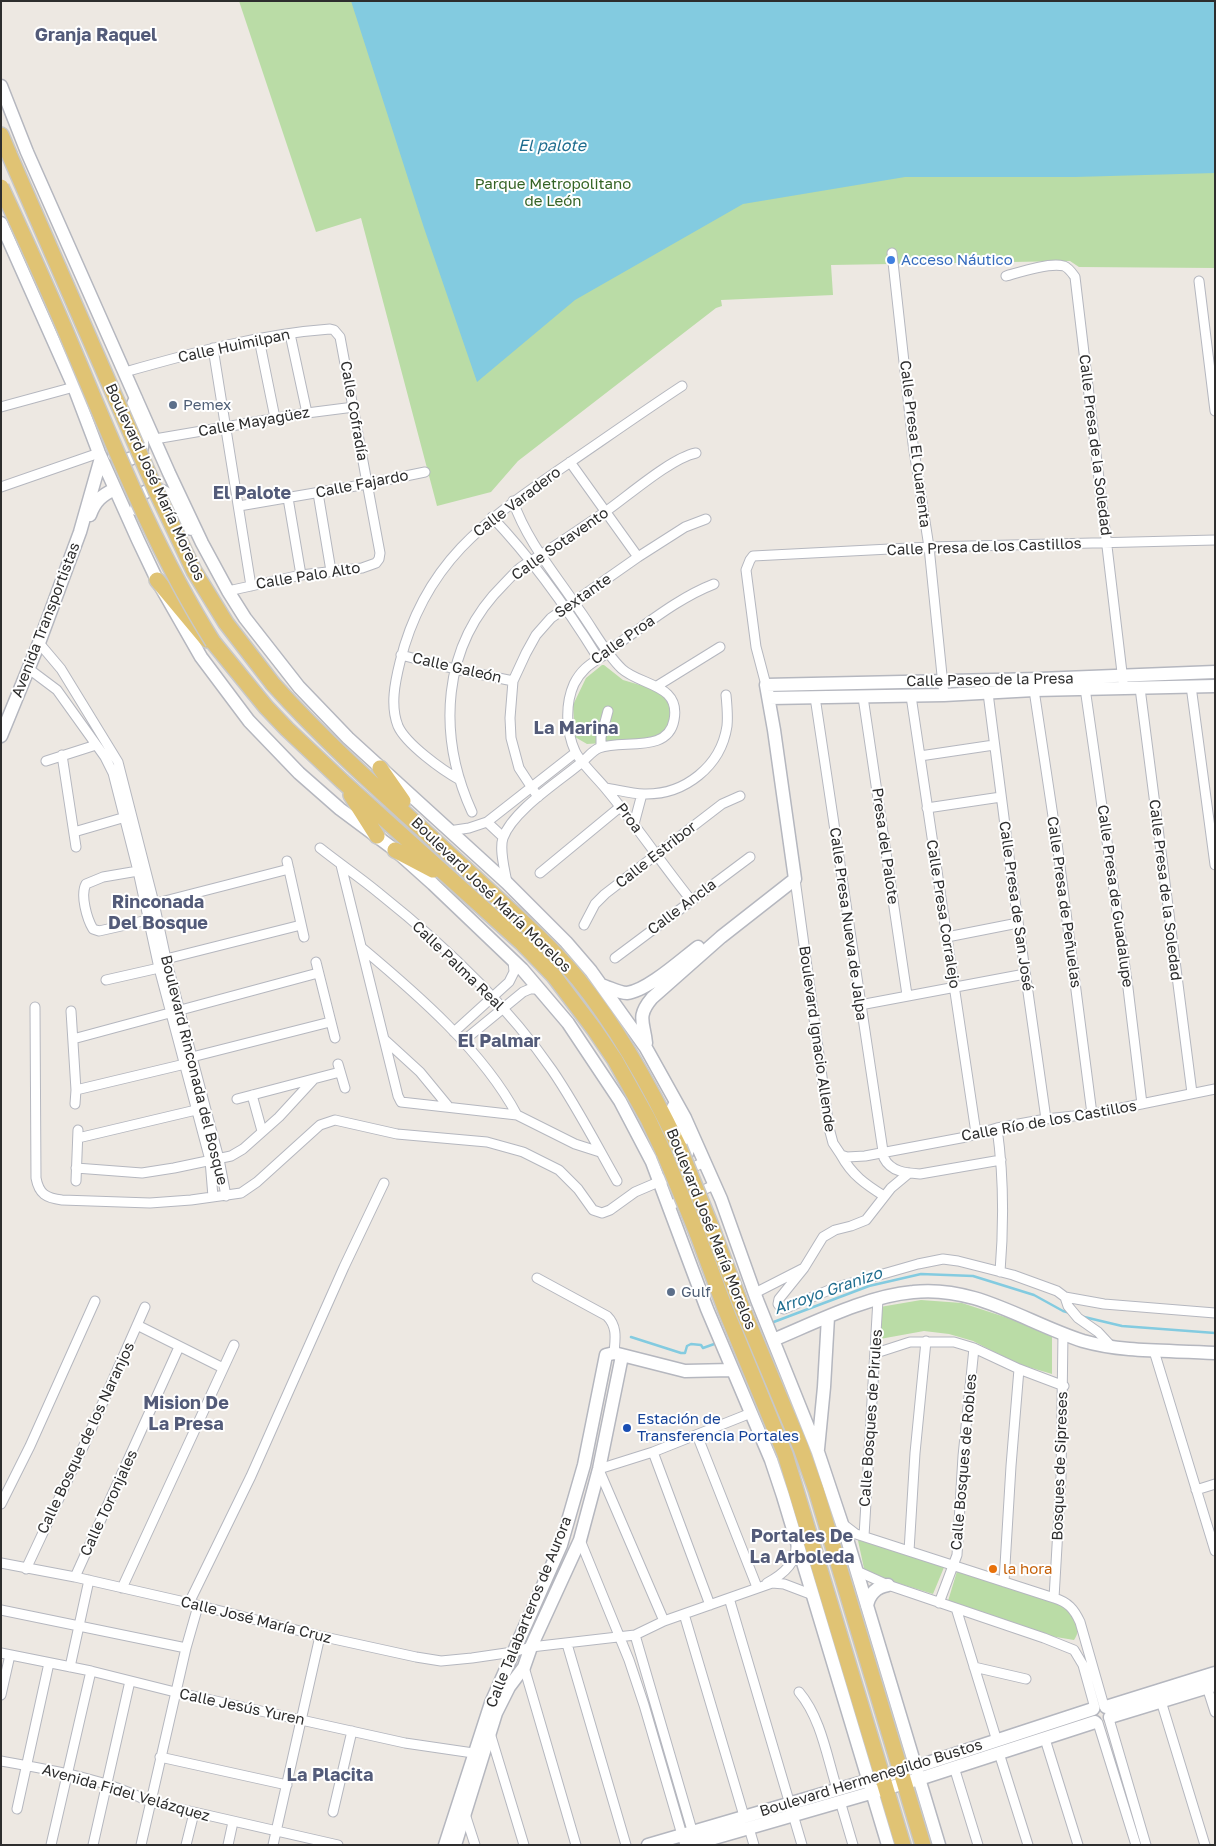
<!DOCTYPE html>
<meta charset="utf-8">
<style>
body{margin:0}
#map{position:relative;width:1216px;height:1846px;overflow:hidden;background:#ede8e2;font-family:"Golos Text",sans-serif}
canvas{display:block}
.frame{position:absolute;inset:0;border:2px solid #2d2d2d;pointer-events:none}
</style>
<div id="map">
<canvas width="1216" height="1846"></canvas>
<div class="frame"></div>
</div>
<script>
const c = document.querySelector('canvas').getContext('2d');
c.lineJoin = 'round';
function fillPath(path, color) {
  c.fillStyle = color;
  c.fill(path, 'evenodd');
}
function strokePath(path, color, width, dash) {
  c.strokeStyle = color;
  c.lineWidth = width;
  c.lineCap = dash ? 'butt' : 'round';
  c.setLineDash(dash || []);
  c.stroke(path);
}
function write(font, color, halo, rows, align = 'center') {
  c.font = font + ' "Golos Text",sans-serif';
  c.lineWidth = 4;
  c.setLineDash([]);
  c.textBaseline = 'middle';
  c.strokeStyle = halo;
  c.fillStyle = color;
  for (const [text, x, y, turn = 0] of rows) {
    c.save();
    c.translate(x, y);
    c.rotate((+turn || 0) * Math.PI / 180);
    c.textAlign = isNaN(turn) ? turn : align;
    if (halo) c.strokeText(text, 0, 0);
    c.fillText(text, 0, 0);
    c.restore();
  }
}
fillPath(new Path2D(`
 M239,1H1215V268L1079,267L1070,261L831,265L833,295L721,300L722,306L716,308L518,461L491,492L437,506L361,218L316,232Z
 M602,665H604L623,680L657,690L665,696L671,707L672,717L666,731L654,740L587,744L575,737L573,705L586,678Z
 M921,1300L962,1303L1008,1318L1052,1336V1374L1018,1364L973,1341L949,1334L924,1331L880,1339V1307Z
 M857,1536L945,1565L933,1594L865,1573Z
 M958,1568L1068,1607C1074,1618 1083,1628 1074,1640L1050,1636L948,1601Z`), '#badca6');
fillPath(new Path2D(`
 M351,1H1215V173L1075,177H905L743,204L575,300L477,382L424,228Z`), '#83cbe0');
strokePath(new Path2D(`
 M1080,1316L1122,1326L1215,1333
 M771,1323L869,1286L921,1274L973,1276L1034,1295L1063,1311L1070,1313
 M631,1337L681,1353H685L687,1346L691,1344L701,1345L703,1348L717,1343`), '#83cbe0', 2.5);
const street = new Path2D(`
 M892,253L913,444L929,547L944,695
 M1006,276C1020,272 1049,262 1064,266C1069,268 1072,273 1075,277L1123,681
 M1199,281L1215,411
 M290,334L307,413
 M259,339L275,418
 M213,348L251,586
 M125,372C192,353 260,334 330,329L334,330L340,337L380,553L379,559L376,563L362,568L301,575L228,591
 M1,407L74,387
 M155,439L307,413L354,407
 M570,462L638,557
 M1,487L99,453
 M318,493L331,571
 M288,498L301,575
 M239,506L367,484L425,472
 M492,517C533,560 567,608 598,658
 M39,643L61,669L118,762L154,903L166,959L219,1159L226,1196
 M401,655L455,669L513,681
 M29,669L57,690L105,757L113,773L138,871L159,968L210,1160L213,1197
 M766,685L756,647L746,570L750,560L753,556L929,547L1215,540
 M657,686L720,647
 M1191,686L1215,865
 M1085,688L1128,988L1142,1104
 M1140,688L1192,1093
 M1034,690L1057,843L1092,1114
 M988,693L1011,872L1046,1119
 M911,696L976,1133
 M815,697L884,1158C891,1172 906,1173 920,1174L1001,1160
 M863,697L907,995
 M601,747V737L608,711
 M62,755L76,847
 M920,756L994,745
 M46,761L96,745
 M460,780C442,770 406,744 398,726C390,706 395,682 400,662C425,560 488,519 569,463C607,437 644,411 682,386
 M606,788C618,790 632,794 644,794C685,795 721,766 727,726C728,716 727,705 726,695
 M538,797L519,768L511,738L510,718L513,681L526,653L536,635L551,618L638,557L685,527L706,519
 M927,808L1001,797
 M472,812C437,735 441,646 504,584C509,579 514,573 520,568C526,563 535,559 542,554C563,541 584,526 605,512C628,496 671,458 696,453
 M487,822L503,837
 M634,824L642,794
 M449,831L469,828L487,822L575,753
 M74,832L129,816
 M320,848C340,864 361,878 380,894C444,945 505,1002 552,1070C576,1105 596,1144 617,1181
 M287,861L304,937
 M341,865L398,1096L401,1102L517,1115L575,1144L600,1152
 M138,871L103,877L86,884C80,895 87,919 93,929L99,931L148,920
 M540,873L620,807
 M795,879L829,1128L833,1143L841,1155L847,1157L865,1156L966,1137L997,1128L1046,1119L1092,1114L1215,1089
 M507,883C505,870 499,850 503,838C513,810 560,781 582,762C588,757 592,751 599,748C622,739 668,754 674,720C681,684 641,686 622,669C606,654 593,629 580,611C557,576 527,542 513,501
 M691,900C662,864 636,825 606,789C598,779 579,761 575,751C566,731 565,704 574,684C585,662 600,661 615,646C647,624 678,598 714,584
 M149,905L289,869
 M584,925L595,904L605,894L722,804L740,796
 M947,937L1018,923
 M362,948C417,994 483,1051 517,1115
 M615,958L750,857
 M166,959L301,925
 M316,962L335,1038
 M106,980L159,968
 M860,1005L1025,974
 M35,1007L36,1178C39,1194 46,1198 62,1200L150,1203L191,1200L241,1193L257,1182L320,1125L335,1120L397,1134L487,1142L523,1152L559,1170L578,1189L593,1210L602,1213L610,1210L635,1192L705,1162
 M71,1011L76,1090L75,1104
 M454,1032L509,982L514,972L513,960
 M73,1039L318,973
 M385,1040L420,1072L448,1106
 M462,1042L523,992L530,989H540
 M192,1057L330,1022
 M338,1064L345,1088
 M76,1090L185,1064
 M252,1095L262,1131
 M237,1099L340,1072
 M997,1128C1004,1177 1004,1223 1000,1272
 M78,1138L196,1110
 M841,1155C852,1175 865,1184 884,1196
 M76,1168L142,1173L174,1168L231,1156L243,1149L279,1117L314,1079
 M76,1181L78,1130
 M669,1206L714,1185
 M804,1268L779,1299L778,1304L781,1308L784,1309L834,1288L918,1264L943,1259L958,1261L1013,1275L1057,1291L1065,1297L1068,1306L1078,1318L1098,1332L1111,1346
 M537,1278L607,1316C618,1327 615,1340 614,1353
 M755,1293L804,1268L823,1237L835,1230L851,1226L866,1220L891,1188L909,1173
 M1065,1297L1104,1304L1215,1313
 M137,1325L223,1368
 M1154,1351L1215,1551
 M876,1353L910,1342H954L974,1348L1019,1369L1064,1386
 M697,1435L757,1587
 M653,1452L710,1605
 M599,1469L653,1452L751,1413
 M599,1470L664,1621
 M1196,1490L1215,1484
 M1,1504L30,1446L95,1301
 M843,1524L856,1534L1054,1598C1068,1602 1074,1609 1080,1622L1104,1706
 M864,1536L878,1299
 M580,1540L629,1660L644,1705L685,1845
 M909,1551L915,1453L926,1341
 M1,1563L75,1577L189,1603L320,1636L416,1657L441,1661L472,1658L513,1652L531,1647L635,1635L664,1621L772,1583L784,1584L813,1595
 M26,1569L85,1443L145,1307
 M857,1571L888,1585L1044,1638L1074,1650L1083,1665L1095,1708
 M75,1577L179,1347
 M1004,1582L1011,1466L1019,1369
 M767,1583C782,1575 796,1564 796,1547
 M122,1588L234,1345
 M729,1598L802,1845
 M1054,1598L1061,1477L1063,1334
 M189,1603L251,1476L344,1267L384,1183
 M939,1603L957,1555L963,1456L974,1348
 M956,1608L997,1741
 M1,1610L186,1648
 M684,1614L744,1816
 M635,1635L694,1837
 M567,1644L626,1845
 M1,1653L91,1671L175,1692L405,1743L480,1754
 M70,1667L89,1580
 M524,1667L576,1845
 M974,1667L1026,1679
 M1207,1687L1215,1712
 M799,1692C821,1718 827,1757 837,1789
 M1,1695L10,1655
 M1161,1701L1205,1845
 M1109,1719L1146,1845
 M1098,1723L1136,1845
 M490,1733L524,1845
 M1045,1739L1078,1845
 M999,1753L1028,1845
 M160,1757L287,1785
 M1,1761C52,1770 105,1779 150,1802L338,1845
 M954,1767L978,1845
 M840,1801L853,1845
 M17,1809L49,1663
 M333,1812L352,1731
 M465,1814L475,1845
 M749,1828L754,1845
 M51,1845L91,1671
 M93,1845L130,1681
 M141,1845L186,1648L198,1606
 M186,1845L194,1813
 M228,1845L233,1822
 M273,1845L320,1636`);
const secondary = new Path2D(`
 M1,86L27,152L169,473L202,543L228,591L245,618L299,687L348,738L507,883L566,942L591,971L646,1048L685,1118L721,1199L757,1300L818,1452L847,1539L939,1845
 M1,223L74,387L99,453L138,540L157,580L201,657L249,721L299,773L340,809L395,850L433,884L522,969L568,1023L620,1101L652,1162L707,1309L771,1460L783,1496L888,1845
 M114,455C118,459 127,461 132,458C155,448 132,424 132,409C132,405 134,402 136,398
 M136,509C137,503 138,498 142,494C146,491 148,490 153,490C177,488 171,515 184,526C187,529 192,529 195,529
 M90,515C95,501 102,495 115,489
 M769,698L944,695L1034,690L1215,686
 M1,736L39,643L80,532L101,458
 M601,985C609,987 618,993 627,993C647,991 682,959 698,947
 M646,1043C644,1022 636,1017 652,998L721,937L795,879L774,730L766,685L1039,679L1215,672
 M676,1102L672,1110L673,1114C681,1129 699,1151 678,1162
 M773,1340C816,1322 867,1296 913,1292C976,1285 1026,1323 1083,1341C1125,1353 1171,1350 1215,1353
 M818,1449L824,1387L828,1317
 M867,1606C869,1594 876,1587 888,1585
 M1106,1707L1215,1673
 M1110,1717L1215,1685
 M445,1845L491,1703L561,1545L584,1465L606,1355L614,1353L685,1371L732,1370
 M455,1845L496,1713L509,1687L524,1667L531,1647L580,1540L599,1469L622,1356
 M648,1845L925,1764L1093,1709
 M690,1845L919,1779L1095,1722`);
const primary = new Path2D(`
 M1,135L9,154
 M157,580L207,640
 M213,642L266,707L287,729L342,781L522,943L554,976L594,1029L615,1060L648,1119L664,1153
 M273,684C337,755 411,818 481,883C514,914 549,944 578,979C619,1030 651,1088 679,1147
 M380,768L403,801
 M351,795L377,836
 M395,850L433,870
 M711,1226L741,1305L801,1448L816,1490L923,1845
 M697,1233L726,1311L785,1454L903,1845`);
strokePath(street, '#b5b7bf', 11);
strokePath(secondary, '#b5b7bf', 15);
strokePath(primary, '#c8c8c8', 18);
strokePath(street, '#fff', 9);
strokePath(secondary, '#fff', 12);
strokePath(primary, '#e0c374', 15);
const primaryBridge = new Path2D(`
 M9,154L156,491L194,571L226,623L273,684
 M1,187C25,239 49,291 71,344C114,446 154,548 213,642
 M679,1147L711,1226
 M664,1153L697,1233`);
strokePath(primaryBridge, '#c8c8c8', 18, []);
strokePath(primaryBridge, '#e0c374', 15);
for (const [x, y, r, color] of [
 [891,260,5,"#3f7fe0"],
 [173,405,5,"#5c6f8a"],
 [671,1292,5,"#5c6f8a"],
 [627,1428,5,"#1a4fb4"],
 [993,1569,5,"#e8710a"]
]) {
  const dot = new Path2D();
  dot.arc(x, y, r, 0, 2 * Math.PI);
  c.fillStyle = color;
  c.fill(dot);
  strokePath(dot, '#fff', 2);
}
write('15px', '#346325', '#fff', [
 ["Parque Metropolitano",553,184],
 ["de León",553,201]
]);
write('15px', '#366cbe', '#fff', [
 ["Acceso Náutico",901,260]
], 'left');
write('15px', '#2d2d2d', '#fff', [
 ["Calle Huimilpan",234,346,-12],
 ["Calle Cofradía",354,411,80],
 ["Calle Mayagüez",254,422,-10],
 ["Calle Presa El Cuarenta",915,444,83],
 ["Calle Presa de la Soledad",1095,445,83],
 ["Boulevard José María Morelos",155,482,65],
 ["Calle Fajardo",362,484,-11],
 ["Calle Varadero",517,502,-37],
 ["Calle Sotavento",560,544,-35],
 ["Calle Presa de los Castillos",984,547,-2],
 ["Calle Palo Alto",308,576,-9],
 ["Sextante",583,596,-35],
 ["Avenida Transportistas",46,620,-69],
 ["Calle Proa",623,640,-35],
 ["Calle Galeón",457,668,13],
 ["Calle Paseo de la Presa",990,680,-1],
 ["Proa",629,818,53],
 ["Presa del Palote",885,846,82],
 ["Calle Estribor",656,855,-38],
 ["Calle Presa de la Soledad",1165,890,83],
 ["Boulevard José María Morelos",491,895,44],
 ["Calle Presa de Guadalupe",1115,896,82],
 ["Calle Presa de Peñuelas",1064,902,82],
 ["Calle Presa de San José",1016,906,82],
 ["Calle Ancla",682,907,-37],
 ["Calle Presa Corralejo",943,914,81],
 ["Calle Presa Nueva de Jalpa",848,924,82],
 ["Calle Palma Real",458,966,44],
 ["Boulevard Ignacio Allende",817,1039,82],
 ["Boulevard Rinconada del Bosque",194,1070,76],
 ["Calle Río de los Castillos",1049,1121,-10],
 ["Boulevard José María Morelos",711,1229,68],
 ["Calle Bosques de Pirules",871,1418,-86],
 ["Calle Bosque de los Naranjos",86,1438,-65],
 ["Calle Bosques de Robles",964,1462,-85],
 ["Bosques de Sipreses",1060,1466,-88],
 ["Calle Toronjales",109,1503,-65],
 ["Calle Talabarteros de Aurora",529,1612,-68],
 ["Calle José María Cruz",256,1620,14],
 ["Calle Jesús Yuren",242,1707,12],
 ["Boulevard Hermenegildo Bustos",871,1778,-17],
 ["Avenida Fidel Velázquez",126,1793,16]
]);
write('15px', '#4e5e75', '#fff', [
 ["Pemex",183,405],
 ["Gulf",681,1292]
], 'left');
write('15px', '#164399', '#fff', [
 ["Estación de",637,1419],
 ["Transferencia Portales",637,1436]
], 'left');
write('15px', '#c56008', '#fff', [
 ["la hora",1003,1569]
], 'left');
write('italic 16px', '#1f6d8f', '#fff', [
 ["El palote",552,146],
 ["Arroyo Granizo",828,1291,-19]
]);
write('bold 18px', '#535b79', '#fff', [
 ["Granja Raquel",96,35],
 ["El Palote",252,493],
 ["La Marina",576,728],
 ["Rinconada",158,902],
 ["Del Bosque",158,923],
 ["El Palmar",499,1041],
 ["Mision De",186,1403],
 ["La Presa",186,1424],
 ["Portales De",802,1536],
 ["La Arboleda",802,1557],
 ["La Placita",330,1775]
]);
</script>
